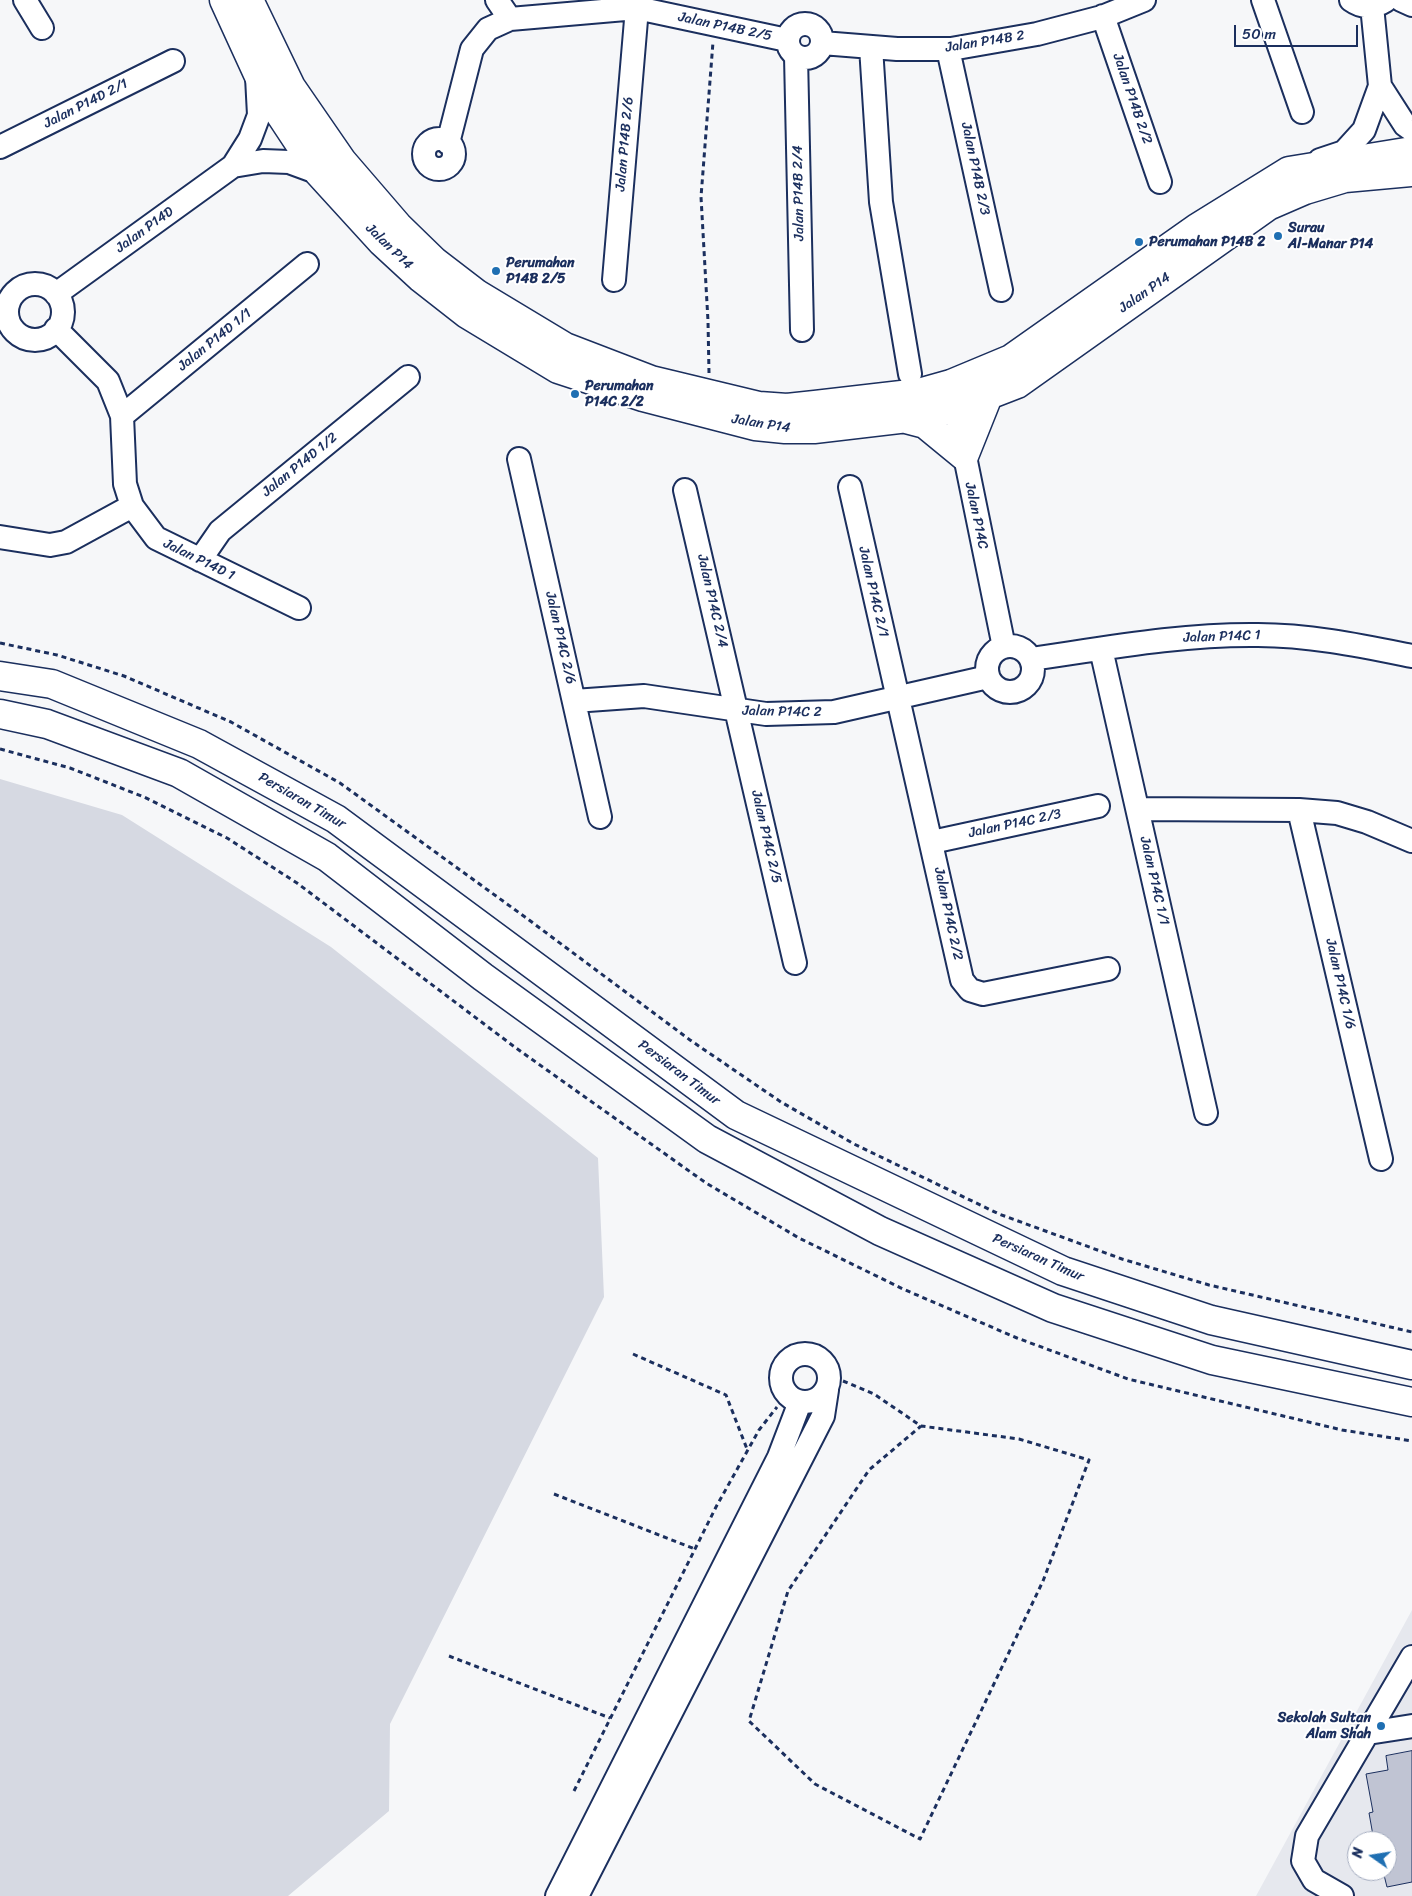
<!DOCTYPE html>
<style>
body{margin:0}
#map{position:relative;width:1412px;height:1896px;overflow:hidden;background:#f6f7f9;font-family:Sriracha,sans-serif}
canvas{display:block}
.north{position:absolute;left:1347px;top:1831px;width:50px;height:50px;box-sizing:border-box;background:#fff;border:1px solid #a4acbf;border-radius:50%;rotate:283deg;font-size:14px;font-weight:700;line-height:20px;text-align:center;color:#1b2f5e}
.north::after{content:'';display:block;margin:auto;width:18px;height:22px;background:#1f6fb2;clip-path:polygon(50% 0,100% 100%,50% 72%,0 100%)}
.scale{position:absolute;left:1234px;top:25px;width:124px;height:22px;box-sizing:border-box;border:2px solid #1b2f5e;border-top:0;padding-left:6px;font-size:15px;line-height:18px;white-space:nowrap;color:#1b2f5e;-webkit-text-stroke:4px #fff;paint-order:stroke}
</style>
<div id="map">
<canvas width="1412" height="1896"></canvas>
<div class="north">N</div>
<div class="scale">50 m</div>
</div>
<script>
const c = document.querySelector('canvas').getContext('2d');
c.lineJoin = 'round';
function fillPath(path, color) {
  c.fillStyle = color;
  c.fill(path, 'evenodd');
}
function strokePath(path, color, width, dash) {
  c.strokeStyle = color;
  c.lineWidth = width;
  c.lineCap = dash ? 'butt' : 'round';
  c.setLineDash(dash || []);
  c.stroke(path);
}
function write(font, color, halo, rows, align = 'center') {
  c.font = font + ' Sriracha,sans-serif';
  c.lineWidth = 4;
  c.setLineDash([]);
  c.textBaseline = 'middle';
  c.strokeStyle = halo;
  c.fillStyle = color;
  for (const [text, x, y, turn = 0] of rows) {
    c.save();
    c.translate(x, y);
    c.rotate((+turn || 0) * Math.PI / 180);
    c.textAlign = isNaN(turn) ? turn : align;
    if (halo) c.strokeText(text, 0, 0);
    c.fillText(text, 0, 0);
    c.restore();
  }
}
fillPath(new Path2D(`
 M1412,1610V1896H1256ZM1357,1841H1387V1871H1357Z`), '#e6e8ee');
fillPath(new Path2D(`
 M0,779L122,815L331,947L598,1158L604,1297L390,1724L389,1811L288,1896H0Z`), '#d6d9e2');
const building = new Path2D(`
 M1412,1751V1882L1387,1887L1383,1871H1387V1841H1374L1369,1813L1373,1812L1366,1774L1388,1770L1386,1756Z`);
fillPath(building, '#c0c4d3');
strokePath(building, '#1b2f5e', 1);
const minor = new Path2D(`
 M25,0L42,28
 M497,0L510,19
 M1263,0L1302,112
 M1351,0C1362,8 1374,8 1385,1
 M1401,0L1412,5
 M1103,16L1160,182
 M788 41a17 17 0 1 1 34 0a17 17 0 1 1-34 0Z
 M822,43L897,49H951L1037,34L1102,17L1144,0
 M871,47L881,202L910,374
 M948,49L1001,290
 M796,56L802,330
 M1380,86L1405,125L1412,130
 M424 154a15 15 0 1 1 30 0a15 15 0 1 1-30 0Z
 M448,143L472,49L488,29L510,19L637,8L787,40
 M0,147L173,61
 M1320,160L1344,152L1364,130L1380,86L1372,6
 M233,166L263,161L289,162L319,173
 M614,280L637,8
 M7 312a28 28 0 1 1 56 0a28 28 0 1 1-56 0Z
 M56,294L233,166L250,139L259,115L257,77
 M56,329L108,381L122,416L125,484L132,506L156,538L299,608
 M952,393L1004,647
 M122,416L307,264
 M519,459L600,817
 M850,487L962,980L970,990L983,994L1108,969
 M685,490L795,963
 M0,537L50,545L66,542L132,506
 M200,560L220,531L408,377
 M987 669a23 23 0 1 1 46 0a23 23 0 1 1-46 0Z
 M1101,649L1206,1113
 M1032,659C1107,648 1182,634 1258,635C1310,635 1362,646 1412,656
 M574,701L644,696L766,714L834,712L988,677
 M1138,809L1299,810L1337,813L1367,822L1412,841
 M1299,810L1381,1159
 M932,842L1098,806
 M781 1378a24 24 0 1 1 48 0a24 24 0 1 1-48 0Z
 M1368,1733L1412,1726
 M557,1896L779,1457L800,1402
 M577,1896L823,1416L827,1390
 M1342,1896L1314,1880L1303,1861L1307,1836L1412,1657`);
const major = new Path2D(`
 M224,0L268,96L319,173L382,242L421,278L467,314L558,369L643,397L755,426L785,429H814L916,417L955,408L1017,384L1268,206L1305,190L1345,178L1412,172
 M249,0L291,87L342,161L398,226L434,261L477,294L565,347L651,380L759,406L787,408L815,405L919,393L951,384L1011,359L1197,228L1289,171L1412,151
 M902,418L925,424L964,456L988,396
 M0,676L52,684L199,744L336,819L736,1115L1063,1271L1211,1320L1412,1365
 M0,714L47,724L179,773L327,857L483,977L707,1139L880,1231L1053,1308L1212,1360L1412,1402`);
strokePath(minor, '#1b2f5e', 26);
strokePath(major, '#1b2f5e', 31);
strokePath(new Path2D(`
 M709,373L708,321L701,197L713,42
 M0,643L57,655L124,676L231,722L340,783L525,917L690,1040L781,1102L854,1144L999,1214L1122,1259L1209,1285L1412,1332
 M0,749L70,768L144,797L227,838L297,883L516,1048L706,1183L799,1238L903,1289L1017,1338L1128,1379L1342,1430L1412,1441
 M633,1354L726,1395L747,1449
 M843,1381L874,1394L921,1426L1019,1439L1089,1460L1043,1581L920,1839L815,1784L749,1721L788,1591L869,1470L921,1426
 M554,1494L695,1549
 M449,1656L610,1718
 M574,1791L716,1507L759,1430L777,1407`), '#1b2f5e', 3, [5, 4]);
strokePath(minor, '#fff', 22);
strokePath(major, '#fff', 28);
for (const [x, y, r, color] of [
 [1278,236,5,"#1f6fb2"],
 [1139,242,5,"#1f6fb2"],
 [496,271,5,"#1f6fb2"],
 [575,394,5,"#1f6fb2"],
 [1381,1726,5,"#1f6fb2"]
]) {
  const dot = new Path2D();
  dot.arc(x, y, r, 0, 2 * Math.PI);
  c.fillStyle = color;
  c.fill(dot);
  strokePath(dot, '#fff', 2);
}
write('14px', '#1b2f5e', '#fff', [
 ["Jalan P14B 2/5",725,27,12],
 ["Jalan P14B 2",985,42,-9],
 ["Jalan P14B 2/2",1132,99,71],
 ["Jalan P14D 2/1",86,104,-27],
 ["Jalan P14B 2/6",625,144,-85],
 ["Jalan P14B 2/3",975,169,78],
 ["Jalan P14B 2/4",799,193,-91],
 ["Jalan P14D",145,230,-36],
 ["Jalan P14",389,247,44],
 ["Jalan P14",1145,293,-35],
 ["Jalan P14D 1/1",215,340,-39],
 ["Jalan P14",761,424,9],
 ["Jalan P14D 1/2",300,465,-39],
 ["Jalan P14C",976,516,78],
 ["Jalan P14D 1",199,560,26],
 ["Jalan P14C 2/1",873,592,77],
 ["Jalan P14C 2/4",712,601,77],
 ["Jalan P14C 1",1222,637,-2],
 ["Jalan P14C 2/6",560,638,77],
 ["Jalan P14C 2",782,712,1],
 ["Persiaran Timur",302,801,30],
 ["Jalan P14C 2/3",1015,824,-12],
 ["Jalan P14C 2/5",766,837,77],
 ["Jalan P14C 1/1",1154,881,77],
 ["Jalan P14C 2/2",948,914,78],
 ["Jalan P14C 1/6",1340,984,77],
 ["Persiaran Timur",679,1073,37],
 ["Persiaran Timur",1038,1258,24]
]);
write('bold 14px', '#1b2f5e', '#fff', [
 ["Surau",1288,228],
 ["Al-Manar P14",1288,244],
 ["Perumahan P14B 2",1149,242],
 ["Perumahan",506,263],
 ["P14B 2/5",506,279],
 ["Perumahan",585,386],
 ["P14C 2/2",585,402],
 ["Sekolah Sultan",1371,1718,"right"],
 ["Alam Shah",1371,1734,"right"]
], 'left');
</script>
